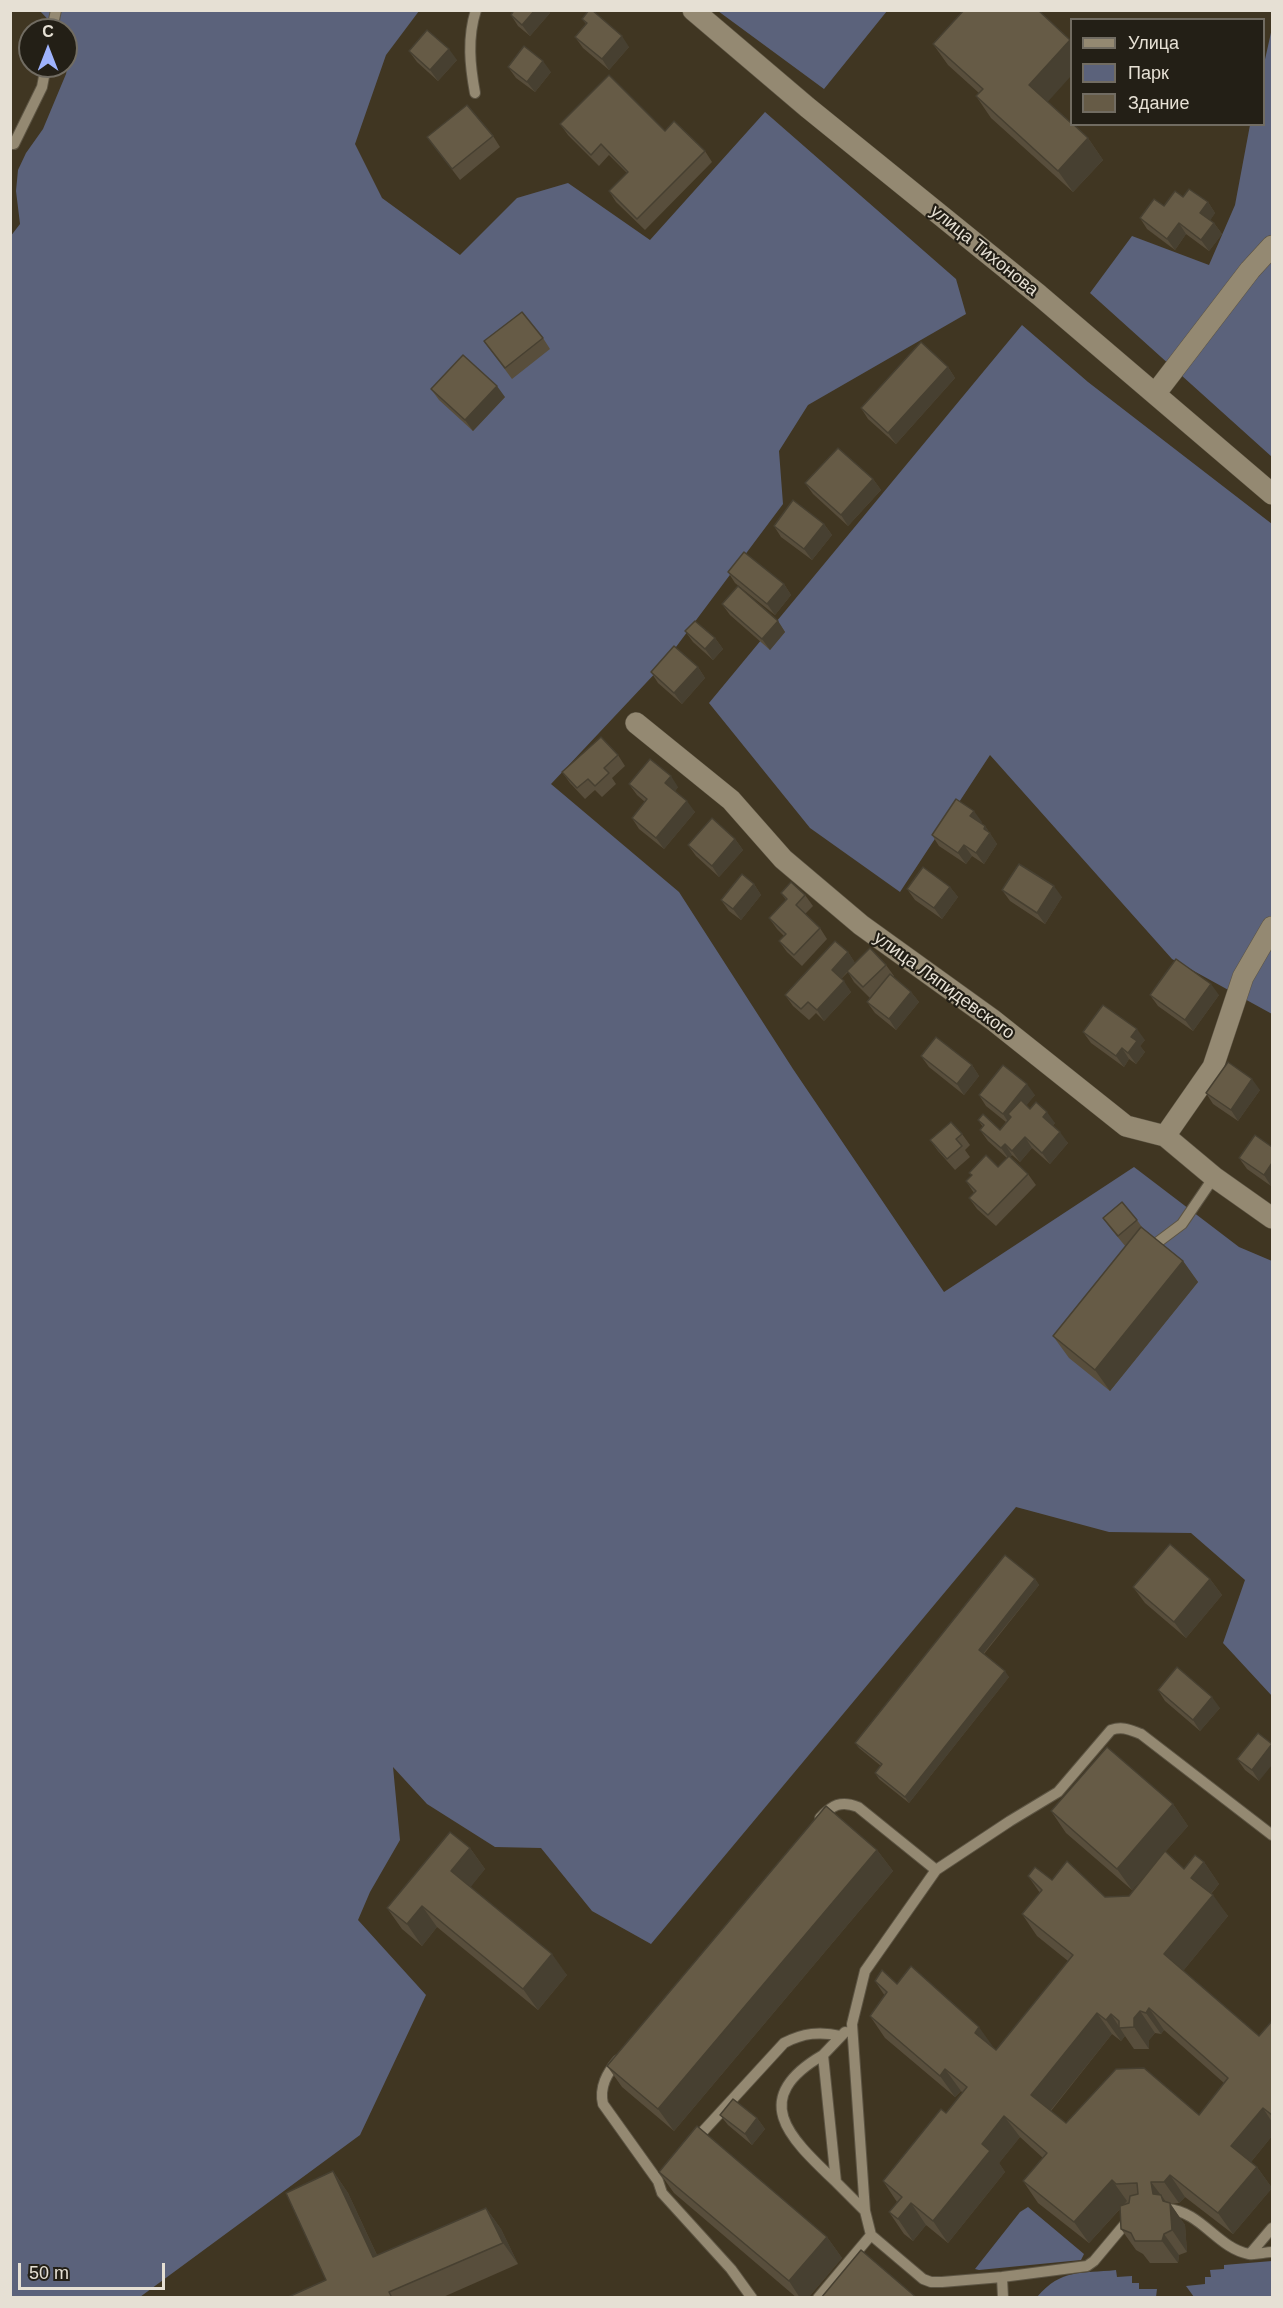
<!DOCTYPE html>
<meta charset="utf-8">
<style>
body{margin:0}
#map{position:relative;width:1283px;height:2308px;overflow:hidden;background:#403622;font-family:Helvetica,sans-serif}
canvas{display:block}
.frame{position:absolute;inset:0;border:12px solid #e6e0d4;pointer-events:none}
.legend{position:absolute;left:1070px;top:18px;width:195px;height:108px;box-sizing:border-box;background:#231f16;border:2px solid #716c62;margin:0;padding:8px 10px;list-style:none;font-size:18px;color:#e6e0d4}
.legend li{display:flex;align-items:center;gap:12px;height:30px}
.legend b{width:30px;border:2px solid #716c62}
.north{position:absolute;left:18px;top:18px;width:60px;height:60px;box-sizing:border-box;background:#231f16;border:2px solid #716c62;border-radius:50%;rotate:0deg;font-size:16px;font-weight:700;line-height:24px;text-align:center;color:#e6e0d4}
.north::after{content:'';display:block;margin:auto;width:21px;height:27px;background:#9fb3fd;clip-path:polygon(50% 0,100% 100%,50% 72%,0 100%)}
.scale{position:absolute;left:18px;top:2263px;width:147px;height:27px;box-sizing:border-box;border:3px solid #e6e0d4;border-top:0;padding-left:8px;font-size:18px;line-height:21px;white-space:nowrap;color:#e6e0d4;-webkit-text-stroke:4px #231f16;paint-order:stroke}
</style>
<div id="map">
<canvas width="1283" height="2308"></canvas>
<div class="frame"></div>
<ul class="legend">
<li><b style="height:8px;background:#948972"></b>Улица</li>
<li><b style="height:16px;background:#5b627b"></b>Парк</li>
<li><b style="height:16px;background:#665b46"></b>Здание</li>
</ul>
<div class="north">С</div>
<div class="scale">50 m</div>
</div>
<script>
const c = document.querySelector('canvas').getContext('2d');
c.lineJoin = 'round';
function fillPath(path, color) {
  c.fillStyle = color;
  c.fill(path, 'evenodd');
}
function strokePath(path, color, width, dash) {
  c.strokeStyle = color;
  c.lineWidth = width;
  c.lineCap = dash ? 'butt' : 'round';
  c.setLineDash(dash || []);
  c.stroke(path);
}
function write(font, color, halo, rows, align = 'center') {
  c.font = font + ' Helvetica,sans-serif';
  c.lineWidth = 4.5;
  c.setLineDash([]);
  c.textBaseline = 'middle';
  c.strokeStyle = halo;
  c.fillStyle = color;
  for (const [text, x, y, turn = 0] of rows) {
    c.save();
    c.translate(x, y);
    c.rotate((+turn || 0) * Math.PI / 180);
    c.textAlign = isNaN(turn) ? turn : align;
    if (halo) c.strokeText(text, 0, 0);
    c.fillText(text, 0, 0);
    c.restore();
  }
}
fillPath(new Path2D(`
 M40,11H419L386,55L355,144L382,198L460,255L517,198L568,183L650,240L765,112L956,279L966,314L808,405L779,451L783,504L661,667L551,784L679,892L793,1069L944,1292L1134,1167L1239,1247L1272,1261V1696L1223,1643L1245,1580L1191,1533L1109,1532L1016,1507L651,1944L592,1911L541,1848L495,1847L427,1804L393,1767L400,1840L370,1892L358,1920L426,1995L360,2135L140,2297H11L10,237L20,224L16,191L18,170L26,153L43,129L66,74L70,55L66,30H58Z
 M718,11H887L824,89Z
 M1272,28V457L1090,293L1132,236L1209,265L1235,205L1250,125L1264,124V64Z
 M1022,325L1088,382L1272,524V1014L1172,959L990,755L900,892L810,828L709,703Z
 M1028,2207L1084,2254L1081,2260L979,2270L975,2269L1020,2212Z
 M1272,2261V2297H1194L1186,2286L1205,2284V2277H1211L1210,2270L1224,2269V2265Z
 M1116,2270L1117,2277L1132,2276V2283H1139V2289H1157L1156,2297H1037C1062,2268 1081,2274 1116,2270Z`), '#5b627b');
const lane = new Path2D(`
 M52,30L56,10
 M475,93C470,66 467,38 476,10
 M10,144H14L42,87L46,66
 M1158,1242L1182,1224L1214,1177
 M820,1818C832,1805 841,1800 858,1807L936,1870
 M845,2032L823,2055L836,2182L865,2211
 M823,2055C747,2099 790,2138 836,2182
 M618,2060C607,2073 599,2087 603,2104L658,2181L662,2193L731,2269L752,2298
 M695,2140L784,2043C803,2033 820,2031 841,2036
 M1167,2209C1201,2211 1217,2248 1249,2254C1256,2255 1265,2252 1272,2252
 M871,2235L923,2279L931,2282H942L1002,2277L1087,2266L1094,2261L1130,2218
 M1250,2254L1272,2228
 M1002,2277L1003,2298
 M818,2298L871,2235L865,2211L852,2024L865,1971L936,1870L1010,1821L1058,1792L1111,1730C1123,1726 1130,1730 1141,1734L1272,1835`);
const street = new Path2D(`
 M693,10L807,107L1039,295L1272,494
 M1155,394L1250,270L1272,246
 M636,723L731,800L783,859L861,925L993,1020L1126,1126L1165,1136L1214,1177L1272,1218
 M1165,1136L1213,1067L1243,977L1272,927`);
strokePath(lane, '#5c5443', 12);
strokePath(street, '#5c5443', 22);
strokePath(lane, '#948972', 10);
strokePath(street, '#948972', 21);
fillPath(new Path2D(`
 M513,10H549L550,13L530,36L518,26L511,15L514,11Z
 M582,19L629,47L609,70L583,48L575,37L586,24Z
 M933,44L1088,138L1103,160L1073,192L991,118L976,96L979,93L948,65Z
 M409,51L457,60L438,81L417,62Z
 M508,67L551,72L535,92L516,78Z
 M560,124L665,131L705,151L712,162L645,230L616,202L609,191L627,173L609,155L599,166L568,135Z
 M493,136L500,147L460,180L427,137Z
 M1183,197L1208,202L1215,213L1210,220L1214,223L1222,234L1209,251L1186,234L1175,250L1147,229L1140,218Z
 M543,338L550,349L512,379L484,341Z
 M948,367L955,378L896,444L868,419L861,408Z
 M431,389L505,397L473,431L439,400Z
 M873,479L881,490L848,526L813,494L805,483Z
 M824,524L832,535L812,560L781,537L774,526Z
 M728,572L784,584L791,595L775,615L735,583Z
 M722,604L778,621L785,632L770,650L730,615Z
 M685,631L715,638L723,649L713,660L693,642Z
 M698,667L705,678L682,704L658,683L651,672Z
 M618,755L625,766L612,778L616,784L602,797L595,790L585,799L570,783L562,772Z
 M629,784L678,787L675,791L695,812L664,849L639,829L632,818L645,802L637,795Z
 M982,822L981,823L985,826L997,844L984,864L972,856L966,864L939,846L932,835Z
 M735,839L743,850L719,877L696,856L688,845Z
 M754,884L761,895L741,920L729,911L721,900Z
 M950,887L958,897L942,919L915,900L907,889Z
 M1002,890L1062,897L1045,924L1010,901Z
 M781,893L805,895L813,906L805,914L820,928L827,939L802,966L787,952L779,941L784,936L777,929L769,918L786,900Z
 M848,952L855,963L886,965L894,976L893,977L911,992L919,1002L896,1030L875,1013L867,1002L870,998L854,982L848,972L841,979L851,992L824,1021L816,1013L809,1020L793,1006L785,995Z
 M1150,995H1219L1193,1031L1158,1006Z
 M1083,1032L1145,1040L1140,1046L1145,1052L1136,1064L1129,1059L1124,1067L1091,1043Z
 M921,1056L972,1065L979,1076L964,1095L929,1067Z
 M1260,1090L1238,1121L1213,1104L1206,1093Z
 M979,1095H1035L1026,1105L1030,1109L1055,1123L1052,1126L1068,1143L1050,1164L1032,1148L1020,1162L1012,1155L1010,1157L1028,1174L1036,1185L996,1226L977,1209L969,1198L974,1193L966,1181L972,1176L969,1173L998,1167L1007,1158L988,1141L980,1130L983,1127L978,1120L1000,1130L1006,1122L986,1106Z
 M962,1134L970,1145L965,1150L970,1157L955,1170L938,1151L930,1140Z
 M1255,1135L1271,1186L1247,1169L1239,1158Z
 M1103,1218L1137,1220L1144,1230L1183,1261L1198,1282L1110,1391L1069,1358L1053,1336L1126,1247L1111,1229Z
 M1035,1579L1039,1585L984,1654L1009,1677L909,1803L879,1779L875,1773L881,1766L859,1748L855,1743Z
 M1210,1579L1222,1595L1186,1638L1145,1603L1133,1587Z
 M1158,1690L1220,1708L1200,1731L1165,1701Z
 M1258,1733L1259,1781L1245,1770L1237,1759Z
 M1173,1804L1188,1826L1165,1852L1184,1869L1204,1862L1219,1884L1211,1894L1228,1916L1183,1971L1259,2036L1272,2021V2136L1251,2162L1257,2167L1272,2188L1233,2234L1185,2197L1179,2203L1170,2204L1185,2225L1187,2252L1179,2255L1178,2263H1150L1143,2254L1136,2250L1121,2229L1120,2209L1089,2243L1038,2203L1023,2181L1043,2158L1020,2137L999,2163L1005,2172L948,2243L926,2225L913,2241L904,2234L889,2212L897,2202L883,2181L946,2113L963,2093L961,2091L955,2097L885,2038L870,2016L885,1996L875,1981L897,1984L996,2050L1068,1961L1037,1936L1022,1914L1040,1893L1028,1876L1052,1880L1105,1897L1129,1896L1151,1868L1132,1890L1066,1833L1051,1811ZM1164,2030L1224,2083L1199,2115L1066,2123L1051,2111L1112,2034L1121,2041L1125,2036L1134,2049H1149V2040L1155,2033L1161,2034Z
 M470,1848L485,1869L470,1887L567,1975L538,2010L437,1927L422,1946L402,1929L387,1908Z
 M877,1850L893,1871L674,2131L622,2087L607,2066Z
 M720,2115L757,2118L765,2129L752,2145L728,2125Z
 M333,2171L348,2193L377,2255L486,2208L501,2229L518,2264L441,2298H286L326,2280Z
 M659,2172L827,2237L842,2258L808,2298H797L674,2193Z`), '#584e3c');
fillPath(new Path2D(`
 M535,10H549L550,13L530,36L522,25Z
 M622,36L629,47L609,70L602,59Z
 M1070,40L1071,42V76L1044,106L1029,85Z
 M449,49L457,60L438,81L430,70Z
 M543,61L551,72L535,92L527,82Z
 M1088,138L1103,160L1073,192L1058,171Z
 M1208,202L1215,213L1208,224L1200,213Z
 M1179,223L1186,234L1175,250L1167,239Z
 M1214,223L1222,234L1209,251L1201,240Z
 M948,367L955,378L896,444L888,433Z
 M497,386L505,397L473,431L465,420Z
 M873,479L881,490L848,526L841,515Z
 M824,524L832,535L812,560L804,549Z
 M784,584L791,595L775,615L767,604Z
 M778,621L785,632L770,650L762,639Z
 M715,638L723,649L713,660L705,649Z
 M698,667L705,678L682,704L674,693Z
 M671,776L678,787L673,794L665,783Z
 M687,801L695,812L664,849L656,838Z
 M974,811L982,822L978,827L970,816Z
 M985,826L997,844L984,864L976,853Z
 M735,839L743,850L719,877L712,866Z
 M964,845L972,856L966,864L958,853Z
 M754,884L761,895L741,920L733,909Z
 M1054,886L1062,897L1045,924L1037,913Z
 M950,887L958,897L942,919L934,908Z
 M848,952L855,963L839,981L832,970Z
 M844,981L851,992L824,1021L817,1010Z
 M1211,984L1219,995L1193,1031L1185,1020Z
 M911,992L919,1002L896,1030L889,1019Z
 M1137,1029L1145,1040L1140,1046L1145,1052L1136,1064L1128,1053L1131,1037Z
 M1122,1048L1129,1059L1124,1067L1116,1056Z
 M972,1065L979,1076L964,1095L957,1084Z
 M1252,1079L1260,1090L1238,1121L1231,1110Z
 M1027,1084L1035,1095L1014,1121L1008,1114L1013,1121L1010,1125L1003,1114Z
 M1047,1112L1055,1123L1050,1128L1043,1117Z
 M1060,1132L1068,1143L1050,1164L1042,1153Z
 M1025,1137L1032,1148L1020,1162L1012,1151Z
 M1005,1144L1012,1155L1009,1159L1001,1148Z
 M1272,1163V1185L1271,1186L1264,1175Z
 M1183,1261L1198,1282L1110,1391L1095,1370Z
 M1035,1579L1039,1585L982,1655L979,1650Z
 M1210,1579L1222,1595L1186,1638L1174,1622Z
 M1005,1671L1009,1677L909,1803L905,1797Z
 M1212,1697L1220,1708L1200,1731L1193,1720Z
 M1272,1744V1765L1259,1781L1252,1770Z
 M1173,1804L1188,1826L1132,1890L1117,1869Z
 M470,1848L485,1869L466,1893L451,1871Z
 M877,1850L893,1871L674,2131L658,2109Z
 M1204,1862L1219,1884L1206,1899L1191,1878Z
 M1213,1895L1228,1916L1179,1976L1164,1954Z
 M422,1906L437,1927L422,1946L407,1924Z
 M552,1954L567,1975L538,2010L523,1989Z
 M1149,2008L1164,2030L1161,2034L1146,2013Z
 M1140,2011L1155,2033L1149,2040V2049L1134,2027V2018Z
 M1097,2013L1112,2034L1046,2116L1031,2095Z
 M1111,2014L1125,2036L1121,2041L1106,2020Z
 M979,2027L994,2048L975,2033Z
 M945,2069L961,2091L955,2097L940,2076Z
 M1263,2108L1272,2122V2136L1246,2168L1231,2146Z
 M1004,2116L1020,2137L999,2163L1005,2172L948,2243L933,2221L982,2144Z
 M757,2118L765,2129L752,2145L745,2134Z
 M1257,2167L1272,2188L1233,2234L1218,2213Z
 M333,2171L348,2193L388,2279L373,2257Z
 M1170,2175L1185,2197L1179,2203L1164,2182Z
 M1112,2180L1127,2201L1089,2243L1074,2222Z
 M1151,2182L1170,2207V2203L1185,2225L1187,2252L1172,2230L1153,2194Z
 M911,2203L926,2225L913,2241L898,2219Z
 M486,2208L501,2229L518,2264L503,2243Z
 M1164,2234L1179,2255L1178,2263L1162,2241Z
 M827,2237L842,2258L808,2298H800L789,2281Z`), '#474031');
const building = new Path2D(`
 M514,10H535L522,25L511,15Z
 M589,10H592L622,36L602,59L575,37L587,23L582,19Z
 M964,10H1038L1070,40L1029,85L1071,123V124H1073L1088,138L1058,171L976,96L983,89L933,44Z
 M427,30L449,49L430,70L409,51Z
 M524,46L543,61L527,82L508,67Z
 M609,75L665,131L674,121L705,151L637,219L609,191L628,172L601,144L591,155L560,124Z
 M467,105L493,136L452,169L427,137Z
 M1189,189L1208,202L1200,213L1214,223L1201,240L1179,223L1167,239L1140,218L1154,199L1164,206L1175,191L1183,197Z
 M522,312L543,338L505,368L484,341Z
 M921,342L948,367L888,433L861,408Z
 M463,355L497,386L465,420L431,389Z
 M838,448L873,479L841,515L805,483Z
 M793,500L824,524L804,549L774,526Z
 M744,552L784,584L767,604L728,572Z
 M738,586L778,621L762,639L722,604Z
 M695,621L715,638L705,649L685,631Z
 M674,646L698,667L674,693L651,672Z
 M601,737L618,755L604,768L609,773L595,786L588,779L577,788L562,772Z
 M650,759L671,776L665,783L687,801L656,838L632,818L647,799L629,784Z
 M956,799L974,811L970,816L985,826L984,829L990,833L976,853L964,845L958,853L932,835Z
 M712,818L735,839L712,866L688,845Z
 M1019,864L1054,886L1037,913L1002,890Z
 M923,867L950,887L934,908L907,889Z
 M742,874L754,884L733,909L721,900Z
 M791,882L805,895L796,905L820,928L794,955L779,941L786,934L769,918L787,899L781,893Z
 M835,941L848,952L832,970L844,981L817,1010L808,1002L801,1009L785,995Z
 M870,948L886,965L863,987L847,971Z
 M1176,959L1211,984L1185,1020L1150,995Z
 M890,974L911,992L889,1019L867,1002Z
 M1103,1005L1137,1029L1131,1037L1137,1041L1128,1053L1122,1048L1116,1056L1083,1032Z
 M936,1037L972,1065L957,1084L921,1056Z
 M1228,1062L1252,1079L1231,1110L1206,1093Z
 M1003,1065L1027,1084L1003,1114L979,1095Z
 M1021,1100L1030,1109L1036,1102L1047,1112L1043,1117L1060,1132L1042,1153L1025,1137L1012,1151L1005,1144L1001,1148L980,1130L984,1125L978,1120L983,1114L1000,1130L1011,1117L1008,1114Z
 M951,1122L962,1134L956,1139L962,1146L947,1159L930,1140Z
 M1255,1135L1272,1147V1163L1264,1175L1239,1158Z
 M986,1155L998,1167L1009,1156L1028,1174L988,1215L969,1198L976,1191L966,1181L972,1175L969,1173Z
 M1122,1202L1137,1220L1118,1236L1103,1218Z
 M1141,1227L1183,1261L1095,1370L1053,1336Z
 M1170,1544L1210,1579L1174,1622L1133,1587Z
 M1005,1555L1035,1579L979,1650L1005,1671L905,1797L875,1773L882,1764L855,1743Z
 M1177,1667L1212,1697L1193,1720L1158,1690Z
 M1258,1733L1272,1744L1252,1770L1237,1759Z
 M1107,1747L1173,1804L1117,1869L1051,1811Z
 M826,1806L877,1850L658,2109L607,2066Z
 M450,1832L470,1848L451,1871L552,1954L523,1989L422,1906L407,1924L387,1908Z
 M1165,1851L1184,1869L1195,1855L1204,1862L1191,1878L1213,1895L1164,1954L1259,2036L1272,2021V2115L1263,2108L1231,2146L1257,2167L1218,2213L1170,2175L1164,2182H1151L1153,2194L1161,2195L1163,2201L1170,2203L1172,2230L1164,2234L1162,2241H1135L1131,2233L1121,2229L1120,2206L1129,2203L1130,2196L1138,2194L1137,2183L1116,2184L1112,2180L1074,2222L1023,2181L1047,2153L1004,2116L982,2144L990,2151L933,2221L911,2203L898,2219L889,2212L902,2197L883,2181L941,2109L946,2113L967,2087L945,2069L940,2076L870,2016L887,1992L875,1981L882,1970L897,1984L911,1966L979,2027L975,2033L996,2050L1073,1955L1022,1914L1042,1890L1028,1876L1035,1867L1052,1880L1067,1861L1105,1897L1129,1896ZM1149,2008L1228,2078L1199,2115L1144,2068L1116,2069L1066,2123L1031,2095L1097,2013L1106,2020L1111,2014L1119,2021V2028L1134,2027V2018L1140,2011L1146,2013Z
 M733,2099L757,2118L745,2134L720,2115Z
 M697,2126L827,2237L789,2281L659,2172Z
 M333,2171L373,2257L486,2208L503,2243L389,2292L392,2298H286L326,2280L286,2193Z
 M861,2250L917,2298H821Z`);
fillPath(building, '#665b46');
strokePath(building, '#474031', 1.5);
write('18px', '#e6e0d4', '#231f16', [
 ["улица Тихонова",984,251,39],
 ["улица Ляпидевского",944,986,36]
]);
</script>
